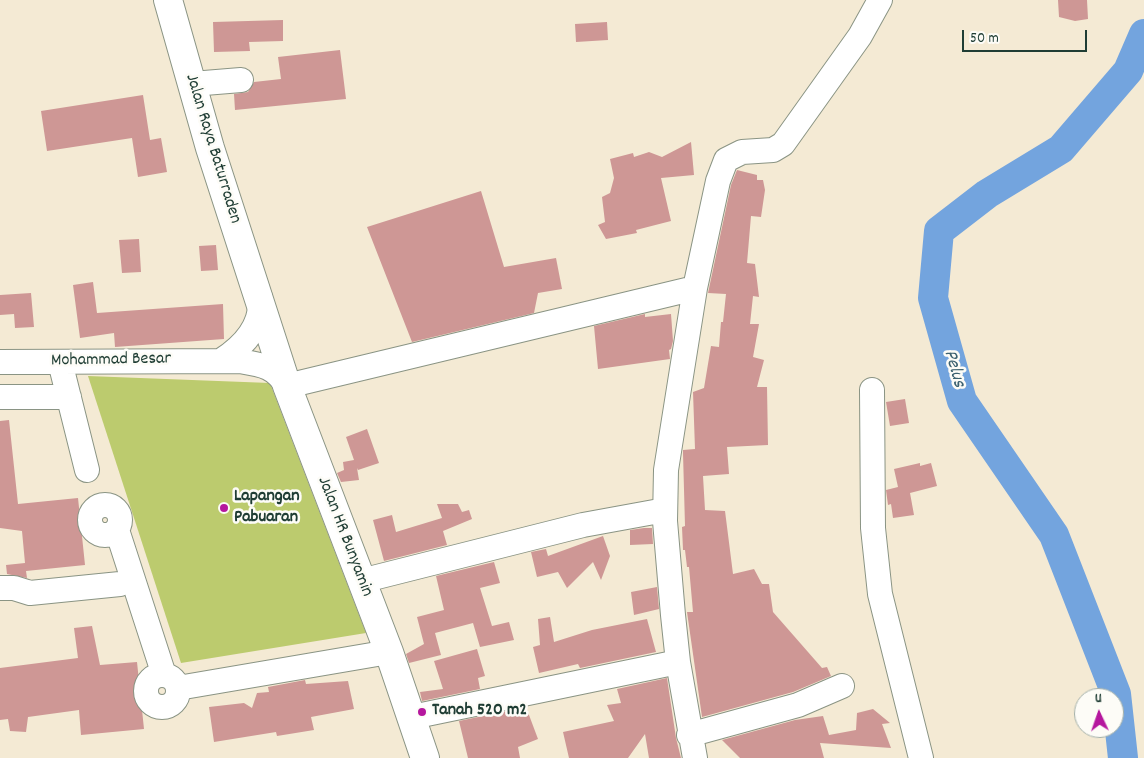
<!DOCTYPE html>
<style>
body{margin:0}
#map{position:relative;width:1144px;height:758px;overflow:hidden;background:#f4ead4;font-family:Dekko,sans-serif}
canvas{display:block}
.north{position:absolute;left:1074px;top:688px;width:50px;height:50px;box-sizing:border-box;background:#fdfcf7;border:1px solid #a4b0a9;border-radius:50%;rotate:357deg;font-size:14px;font-weight:700;line-height:20px;text-align:center;color:#1f3d34}
.north::after{content:'';display:block;margin:auto;width:18px;height:22px;background:#b5179e;clip-path:polygon(50% 0,100% 100%,50% 72%,0 100%)}
.scale{position:absolute;left:962px;top:30px;width:125px;height:22px;box-sizing:border-box;border:2px solid #1f3d34;border-top:0;padding-left:6px;font-size:15px;line-height:18px;white-space:nowrap;color:#1f3d34;-webkit-text-stroke:4px #fdfcf7;paint-order:stroke}
</style>
<div id="map">
<canvas width="1144" height="758"></canvas>
<div class="north">U</div>
<div class="scale">50 m</div>
</div>
<script>
const c = document.querySelector('canvas').getContext('2d');
c.lineJoin = 'round';
function fillPath(path, color) {
  c.fillStyle = color;
  c.fill(path, 'evenodd');
}
function strokePath(path, color, width, dash) {
  c.strokeStyle = color;
  c.lineWidth = width;
  c.lineCap = dash ? 'butt' : 'round';
  c.setLineDash(dash || []);
  c.stroke(path);
}
function write(font, color, halo, rows, align = 'center') {
  c.font = font + ' Dekko,sans-serif';
  c.lineWidth = 5;
  c.setLineDash([]);
  c.textBaseline = 'middle';
  c.strokeStyle = halo;
  c.fillStyle = color;
  for (const [text, x, y, turn = 0] of rows) {
    c.save();
    c.translate(x, y);
    c.rotate((+turn || 0) * Math.PI / 180);
    c.textAlign = isNaN(turn) ? turn : align;
    if (halo) c.strokeText(text, 0, 0);
    c.fillText(text, 0, 0);
    c.restore();
  }
}
fillPath(new Path2D(`
 M88,376L270,383L366,633L181,663Z`), '#bccb6e');
strokePath(new Path2D(`
 M1123,758L1116,694L1054,535L962,401L933,298L939,231L987,194L1061,149L1128,71L1144,34`), '#73a4de', 30);
fillPath(new Path2D(`
 M1058,0H1087L1088,19L1075,21L1059,17Z
 M283,20V41L249,42L250,51L214,52L213,22Z
 M607,22L608,40L576,42L575,24Z
 M340,50L346,99L235,110L234,94L248,92L254,82L281,79L278,57Z
 M143,95L150,140L161,138L167,172L138,177L132,138L47,151L41,111Z
 M691,142L694,175L661,178L671,221L636,230L637,233L606,239L598,225L605,222L602,197L610,193L614,178L610,159L633,153L634,157L649,152L662,157Z
 M737,170L757,175V180H763L765,190L761,217L751,216L747,263L755,264L759,297L753,296L750,324H759L753,357L764,360L757,387H767L768,445L727,447L729,474L703,476L705,510L725,511L733,574L754,569L762,584H769L773,612L822,668L827,667L831,676L793,692L702,717L687,612H693L689,567H687L685,550H683L682,527L685,526L683,453V450L695,449L693,392L704,388L711,346L719,347L721,322H723L726,294L708,293L731,185Z
 M481,191L504,267L556,258L562,289L538,293L534,313L412,342L367,227Z
 M139,239L141,272L122,273L119,240Z
 M216,245L218,270L201,271L199,246Z
 M93,282L97,313L223,304L224,339L115,347L114,333L80,338L73,285Z
 M31,293L34,327L15,328L14,314L0,315V295Z
 M645,314V317L671,314L673,341L671,349L669,350L670,359L598,369L594,326Z
 M905,399L909,423L890,426L886,402Z
 M9,420L18,504L78,498L85,565L26,571L27,578L7,574L6,565L25,563L22,531L0,528V421Z
 M367,429L379,463L358,470L357,468L359,480L341,482L337,473L344,470L343,462L354,460L346,437Z
 M920,463V466L931,463L937,486L910,493L914,515L893,518L891,504L888,505L886,490L898,487L894,469Z
 M437,504H458L462,512L469,510L472,519L443,531L447,545L384,561L373,520L392,515L396,532L442,518Z
 M644,528H652L653,544L630,545V530Z
 M603,536L610,556L601,580L593,562L567,588L558,572L537,577L531,552L546,549L548,556Z
 M494,562L500,583L480,588L492,626L509,622L514,640L480,647L473,623L435,633L441,655L409,663L406,654L424,644L417,617L444,610L436,576Z
 M657,587L659,609L634,615L631,592Z
 M550,617L554,642L592,630L647,619L656,652L580,668L578,664L539,673L533,647L540,645L538,619Z
 M92,626L100,665L137,662L144,729L81,735L79,710L28,717L26,732L10,731L8,719L0,720V668L78,658L74,628Z
 M477,649L485,676L478,678L480,689L422,701L420,692L443,689L434,661Z
 M667,678L676,738L681,758H649L645,734L628,758H569L563,732L614,721L607,705L621,703L617,689Z
 M305,680L306,684L348,681L354,709L311,717L314,730L277,736L276,732L214,742L209,707L244,703L252,708L257,693L269,692L268,687Z
 M526,707L538,739L518,747L520,758H468L459,721Z
 M873,709L890,723L882,724L891,748L820,743L824,758H740L722,740L795,720L823,716L829,735L856,730L857,713Z`), '#ce9795');
const minor = new Path2D(`
 M192,84L241,80
 M222,360C245,345 263,325 260,297
 M0,362L239,361C263,365 274,366 287,386L695,288
 M60,362L87,470
 M872,390L873,528L880,594L921,758
 M0,397H69
 M90 520a15 15 0 1 1 30 0a15 15 0 1 1-30 0Z
 M117,530L164,675
 M361,581L583,525L665,510
 M0,588H14L30,593L120,584
 M146 691a16 16 0 1 1 32 0a16 16 0 1 1-32 0Z
 M178,688L389,652
 M412,717L678,662
 M689,735L798,705L842,686
 M695,758L678,662L673,615L665,521L666,470L695,288L718,181L726,160L742,152L773,150L783,144L860,36L880,0`);
const major = new Path2D(`
 M168,0L210,148L287,386L389,652L425,758`);
strokePath(minor, '#8a9484', 26);
strokePath(major, '#8a9484', 30);
strokePath(minor, '#fff', 24);
strokePath(major, '#fff', 28);
for (const [x, y, r, color] of [
 [224,508,5,"#b5179e"],
 [422,712,5,"#b5179e"]
]) {
  const dot = new Path2D();
  dot.arc(x, y, r, 0, 2 * Math.PI);
  c.fillStyle = color;
  c.fill(dot);
  strokePath(dot, '#fdfcf7', 2);
}
write('18px', '#1f3d34', '#fdfcf7', [
 ["Jalan Raya Baturraden",212,149,73],
 ["Mohammad Besar",111,361,-1],
 ["Jalan HR Bunyamin",344,537,69]
]);
write('bold 18px', '#1f3d34', '#fdfcf7', [
 ["Lapangan",234,498],
 ["Pabuaran",234,519],
 ["Tanah 520 m2",432,712]
], 'left');
write('italic 19px', '#3c6170', '#fdfcf7', [
 ["Pelus",953,369,74]
]);
</script>
